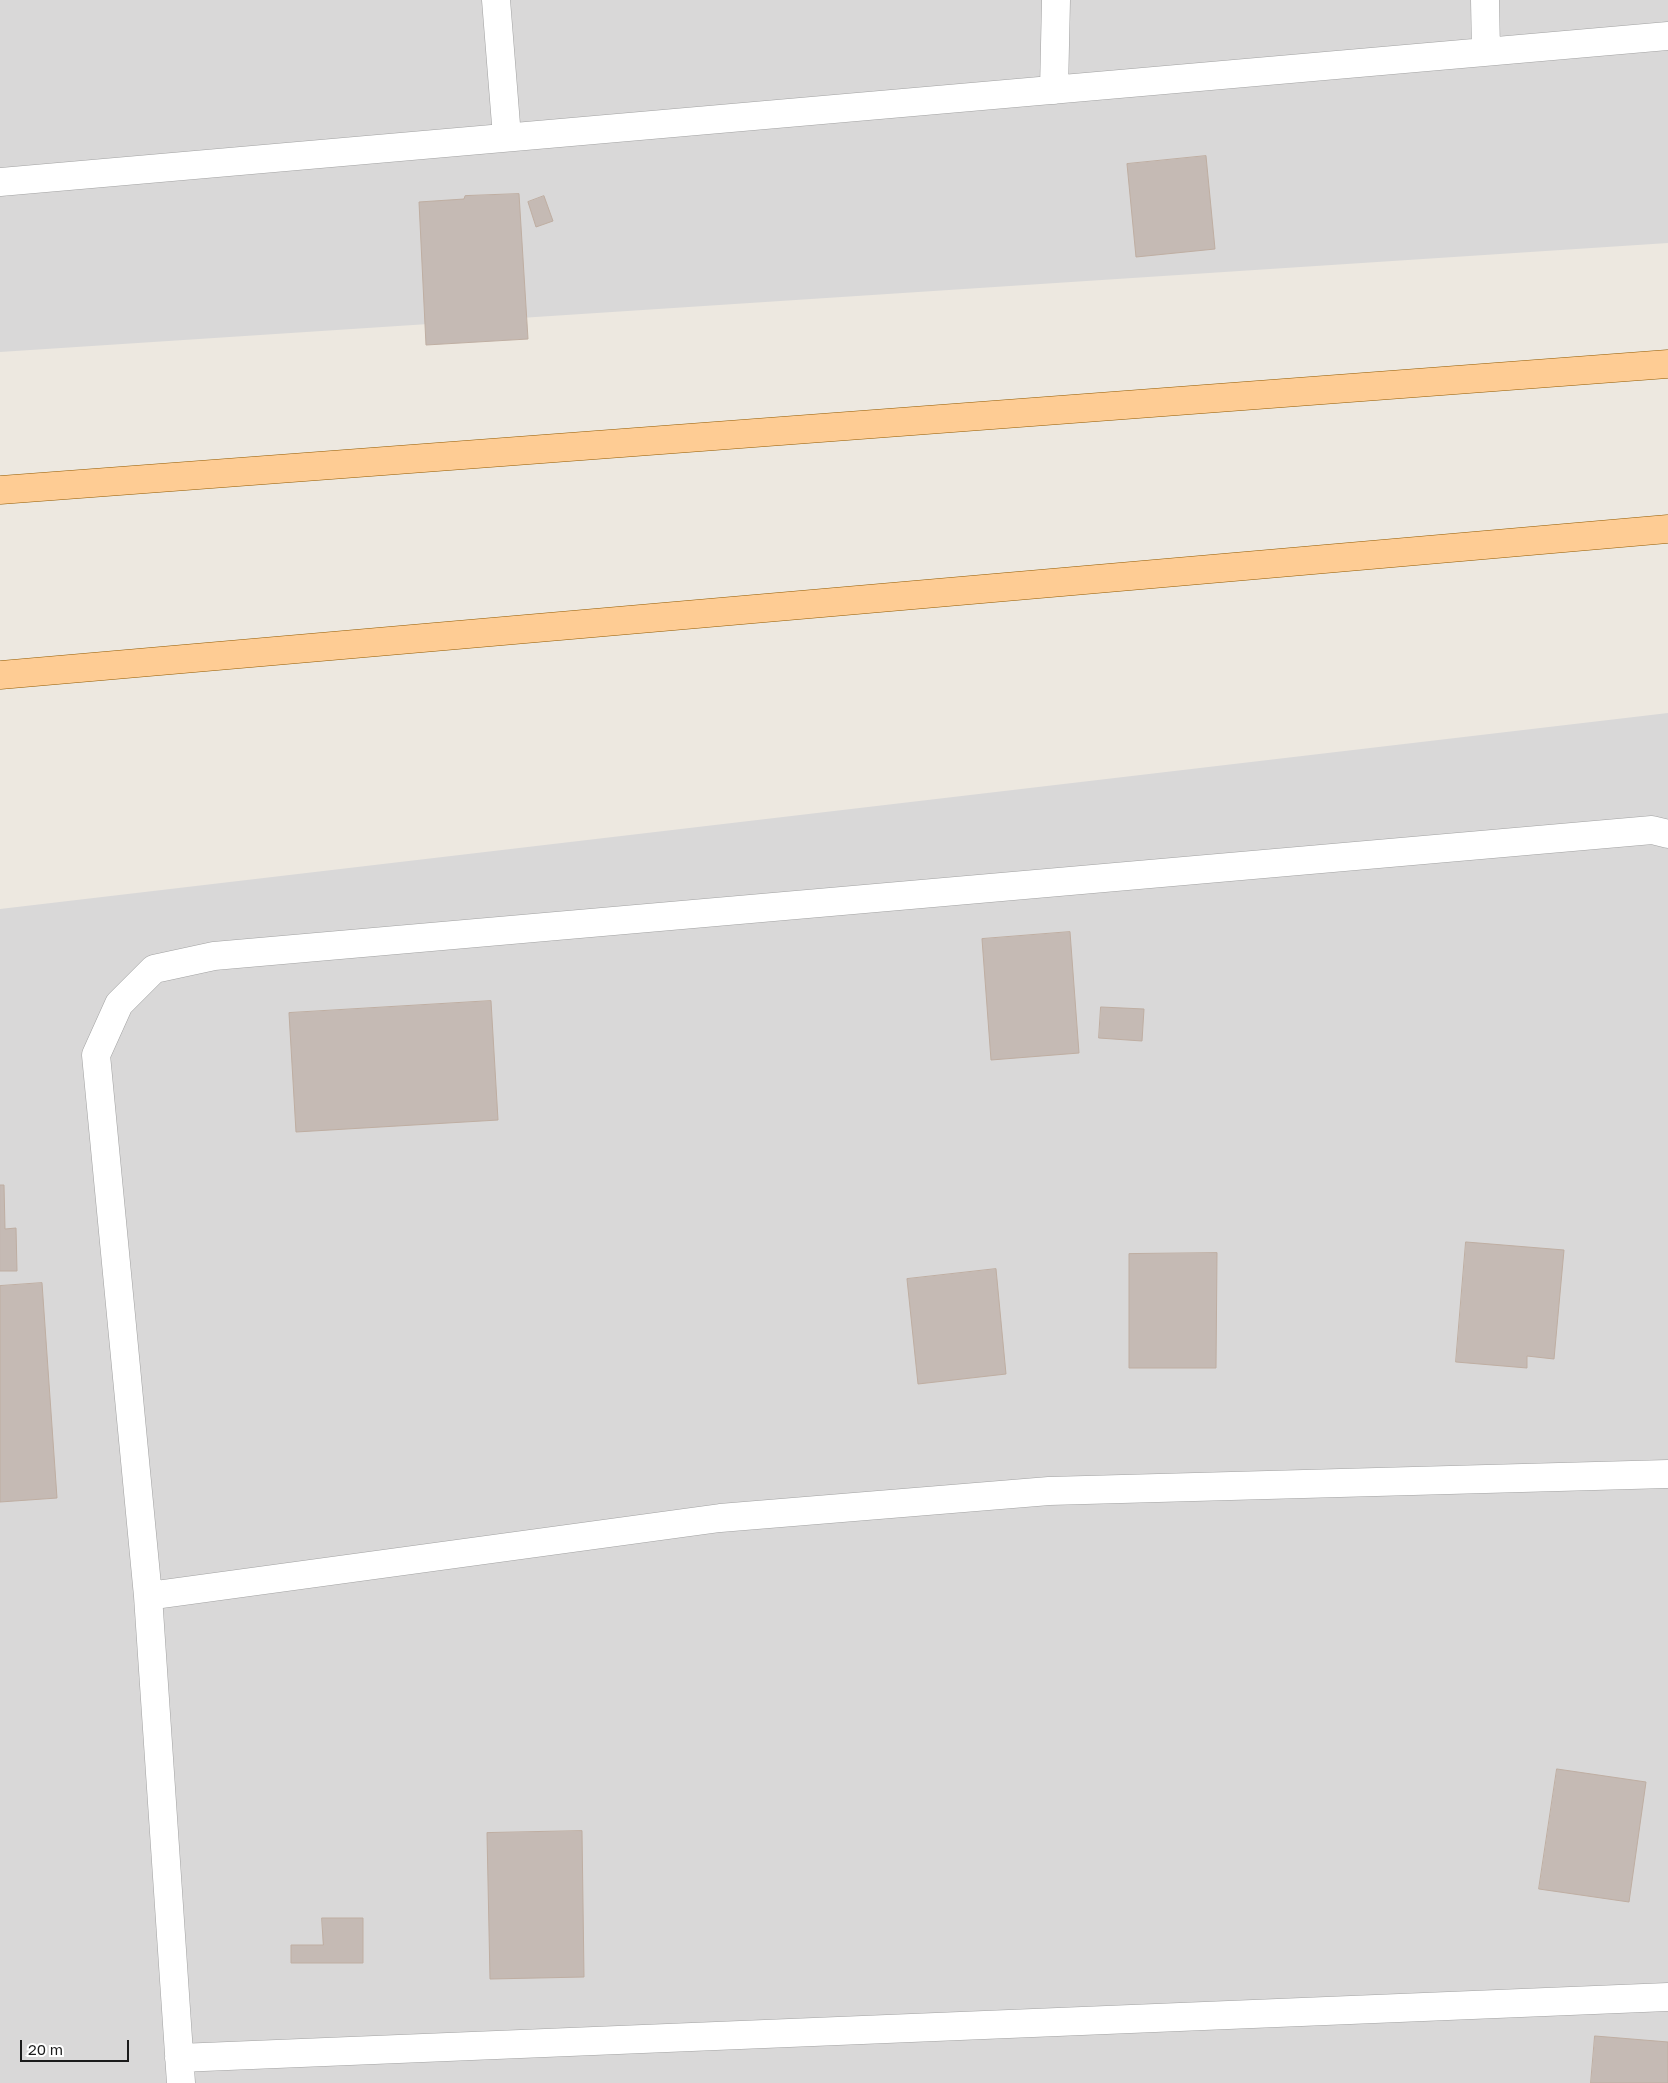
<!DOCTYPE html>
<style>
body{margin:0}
#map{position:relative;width:1668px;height:2083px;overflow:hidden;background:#ede8e0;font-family:"Golos Text",sans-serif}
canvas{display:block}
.scale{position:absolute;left:20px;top:2040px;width:109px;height:22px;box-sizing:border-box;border:2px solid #1b1b1b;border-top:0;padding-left:6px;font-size:15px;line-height:18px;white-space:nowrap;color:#1b1b1b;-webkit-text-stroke:4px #fff;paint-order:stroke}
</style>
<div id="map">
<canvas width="1668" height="2083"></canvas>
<div class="scale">20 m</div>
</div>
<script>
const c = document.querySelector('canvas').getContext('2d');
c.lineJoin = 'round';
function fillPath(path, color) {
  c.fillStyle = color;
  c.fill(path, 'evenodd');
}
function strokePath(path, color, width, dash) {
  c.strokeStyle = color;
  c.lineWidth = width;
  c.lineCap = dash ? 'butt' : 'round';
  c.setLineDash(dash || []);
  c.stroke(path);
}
fillPath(new Path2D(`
 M0,0H1668V243L0,352Z
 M1668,713V2083H0V909Z`), '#d9d8d8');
const building = new Path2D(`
 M1206,156L1215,249L1136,257L1127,164Z
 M519,194L528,339L426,345L419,202L464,199L465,196Z
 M544,196L553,221L536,227L528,202Z
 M1070,932L1079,1053L991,1060L982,939Z
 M491,1001L498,1120L296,1132L289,1013Z
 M1101,1007L1144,1009L1142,1041L1099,1038Z
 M0,1185H4L5,1229L16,1228L17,1271H0Z
 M1466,1242L1564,1250L1554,1359L1527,1356V1368L1456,1362Z
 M1217,1253L1216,1368H1129V1254Z
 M996,1269L1006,1374L918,1384L907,1279Z
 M42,1283L57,1498L0,1502V1286Z
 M1557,1769L1646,1782L1629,1902L1539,1889Z
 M582,1831L584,1977L490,1979L487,1833Z
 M322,1918H363V1963H291V1945H323Z
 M1595,2036L1668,2042V2083H1591Z`);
fillPath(building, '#c5bab4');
strokePath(building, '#bfaea2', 1);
const minor = new Path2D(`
 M496,0L507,137
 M1485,0L1486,51
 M1054,90L1056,0
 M0,182L1668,36
 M148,1596L720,1518L1049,1491L1668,1474
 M179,2058L1668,1997
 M181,2083L148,1596L96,1055L119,1004L154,969L214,956L1652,830L1668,834`);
const major = new Path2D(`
 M0,490L1668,364
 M0,675L1668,529`);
strokePath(minor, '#a2a2a2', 29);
strokePath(major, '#935b00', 29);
strokePath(minor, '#fff', 28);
strokePath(major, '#fecc94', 28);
</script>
